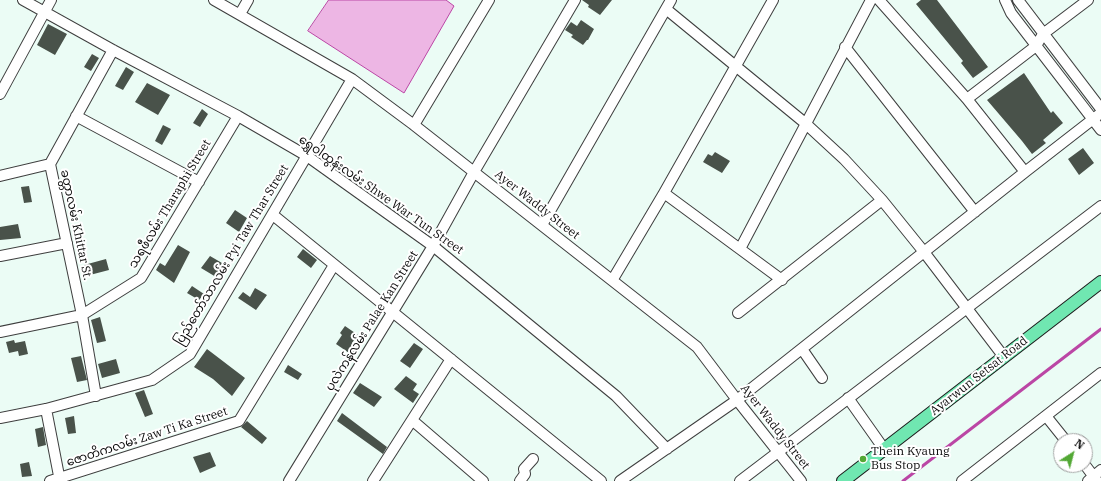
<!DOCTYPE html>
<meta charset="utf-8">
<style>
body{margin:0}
#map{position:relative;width:1101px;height:481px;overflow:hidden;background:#ebfcf5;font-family:"IBM Plex Serif",serif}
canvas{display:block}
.north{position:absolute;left:1053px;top:433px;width:40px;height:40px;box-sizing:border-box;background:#fff;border:1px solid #9d9d9d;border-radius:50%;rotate:36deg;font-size:11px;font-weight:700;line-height:16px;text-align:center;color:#0b0b0b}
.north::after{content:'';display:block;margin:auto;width:14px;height:18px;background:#53a835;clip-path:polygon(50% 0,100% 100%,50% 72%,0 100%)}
</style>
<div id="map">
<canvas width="1101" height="481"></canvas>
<div class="north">N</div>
</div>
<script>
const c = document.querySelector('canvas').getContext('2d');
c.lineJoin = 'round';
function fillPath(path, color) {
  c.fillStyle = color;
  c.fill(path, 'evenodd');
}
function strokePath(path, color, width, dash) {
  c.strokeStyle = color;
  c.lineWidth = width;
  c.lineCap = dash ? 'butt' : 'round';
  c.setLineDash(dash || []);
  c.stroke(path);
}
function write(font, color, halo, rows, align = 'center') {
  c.font = font + ' "IBM Plex Serif","Noto Sans Myanmar",serif';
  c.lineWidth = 4;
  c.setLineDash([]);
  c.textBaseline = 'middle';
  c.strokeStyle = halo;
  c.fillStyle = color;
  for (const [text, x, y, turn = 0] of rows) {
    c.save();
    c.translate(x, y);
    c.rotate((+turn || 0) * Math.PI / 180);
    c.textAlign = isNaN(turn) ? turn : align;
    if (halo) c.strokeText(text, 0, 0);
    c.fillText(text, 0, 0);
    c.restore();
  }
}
const water = new Path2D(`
 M329,0H446L454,6L404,93L308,31Z`);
fillPath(water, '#edb6e4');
strokePath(water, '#bb46a5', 1);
strokePath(new Path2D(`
 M903,481L1101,329`), '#bb46a5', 3);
fillPath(new Path2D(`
 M582,0H612L600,15L588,7L589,5Z
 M921,0H937L988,67L973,78L961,63L963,61L916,4Z
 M581,20L594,29L588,40H587L583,45L571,37L573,35L565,30L571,22L577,26Z
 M48,24L67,34L55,55L37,45Z
 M92,54L99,58L91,71L84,67Z
 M126,67L134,72L123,90L115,86Z
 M1024,73L1051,113L1053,111L1063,123L1043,140L1046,143L1032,154L1022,141L987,100Z
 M147,83L170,95L158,115L135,102Z
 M202,109L208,114L200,127L193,123Z
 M163,125L171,129L162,145L155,141Z
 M1083,148L1094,163L1079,175L1068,159Z
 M715,152L730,161L722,173L703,162L708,154L712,156Z
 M29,186L32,202L24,203L21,187Z
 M235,210L247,218L239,232L226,223Z
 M18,224L21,238L0,240V227Z
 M178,245L190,252L174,283L156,270L160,263L165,266Z
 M303,249L317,260L311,268L297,257Z
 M210,256L222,263L216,277L201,268Z
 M106,259L109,270L86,276L84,265Z
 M192,286L204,294L199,300L187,293Z
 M255,288L267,295L256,310L238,298L243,292L250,297Z
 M100,317L106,341L97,343L91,320Z
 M345,326L358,335L352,343L357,347L352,355L336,344L342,335L340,333Z
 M14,340L15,343L25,341L28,354L19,356L18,351L9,353L6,342Z
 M414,343L423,349L410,368L400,361Z
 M207,349L245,378L232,396L213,379L194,367Z
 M81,356L87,380L77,382L71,358Z
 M116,359L120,373L102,378L98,364Z
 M288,365L302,374L298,380L284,372Z
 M406,376L417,384L413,390L419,394L413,403L394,389Z
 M360,383L382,397L374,407L353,393Z
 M144,390L153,414L145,417L135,393Z
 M342,413L387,447L383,454L337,421Z
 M74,416L76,433L68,434L65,418Z
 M247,421L267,438L262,444L241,427Z
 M43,427L46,445L38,447L35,429Z
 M210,452L216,466L200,473L193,457Z
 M29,462L32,476L22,477L20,464Z`), '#49524a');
const minor = new Path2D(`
 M23,0L113,50L238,116L307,156L433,246L616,396L667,449
 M214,0L352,79L414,125L697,347L737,400L801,481
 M879,0L967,99L1025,172L1101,113
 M1005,0L1011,13L1101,130
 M1018,0L1101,109
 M666,9L805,123L844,159L882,200L924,252L1004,357
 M240,14L248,0
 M845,47L975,212
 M0,94L51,0
 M967,99L1036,46L1043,34L1088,0
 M76,116L199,182
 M414,125L489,0
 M0,176L50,164
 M664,193L782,280
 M273,215L601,481
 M542,225L671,0
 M740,249L871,0
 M0,256L67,243
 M613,279L664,193L773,0
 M738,313L882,200
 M0,332L82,315L141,278L238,116
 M802,349L822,378
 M96,396L82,315L50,164L113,50
 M848,398L884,449
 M46,409L60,481
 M1046,416L1066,441
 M0,418L46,409L152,380L190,354L352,79
 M412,420L483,481
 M1085,465L1097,481
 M50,481L239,421L334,265
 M289,481L433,246L474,172L575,0
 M373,481L451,359
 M520,481L525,474L524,469L533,459
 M620,481L737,400L1025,172
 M740,481L1101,206
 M962,481L1101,373
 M1088,481L1101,470`);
const major = new Path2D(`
 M843,481L1101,282`);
strokePath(minor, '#3e3e3e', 12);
strokePath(major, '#1c1c1c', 14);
strokePath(minor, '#fff', 10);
strokePath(major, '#70e7b1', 12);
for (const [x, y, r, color] of [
 [863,459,4,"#53a835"]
]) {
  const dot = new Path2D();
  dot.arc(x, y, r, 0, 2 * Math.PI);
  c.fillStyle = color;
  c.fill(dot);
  strokePath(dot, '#fff', 1.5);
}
write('12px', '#0b0b0b', '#fff', [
 ["ရွှေဝါထွန်းလမ်း Shwe War Tun Street",381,195,35],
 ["သရဖီလမ်း Tharaphi Street",170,204,-59],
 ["Ayer Waddy Street",537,205,38],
 ["ခတ္တာလမ်း Khittar St.",76,225,78],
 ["ပြည်တော်သာလမ်း Pyi Taw Thar Street",232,255,-59],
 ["ပုလဲကန်လမ်း Palae Kan Street",372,321,-58],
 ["Ayarwun Setsat Road",979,376,-38],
 ["Ayer Waddy Street",775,427,52],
 ["ဇောတိကလမ်း Zaw Ti Ka Street",147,437,-18]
]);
write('12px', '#0b0b0b', '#fff', [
 ["Thein Kyaung",871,452],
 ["Bus Stop",871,466]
], 'left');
</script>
